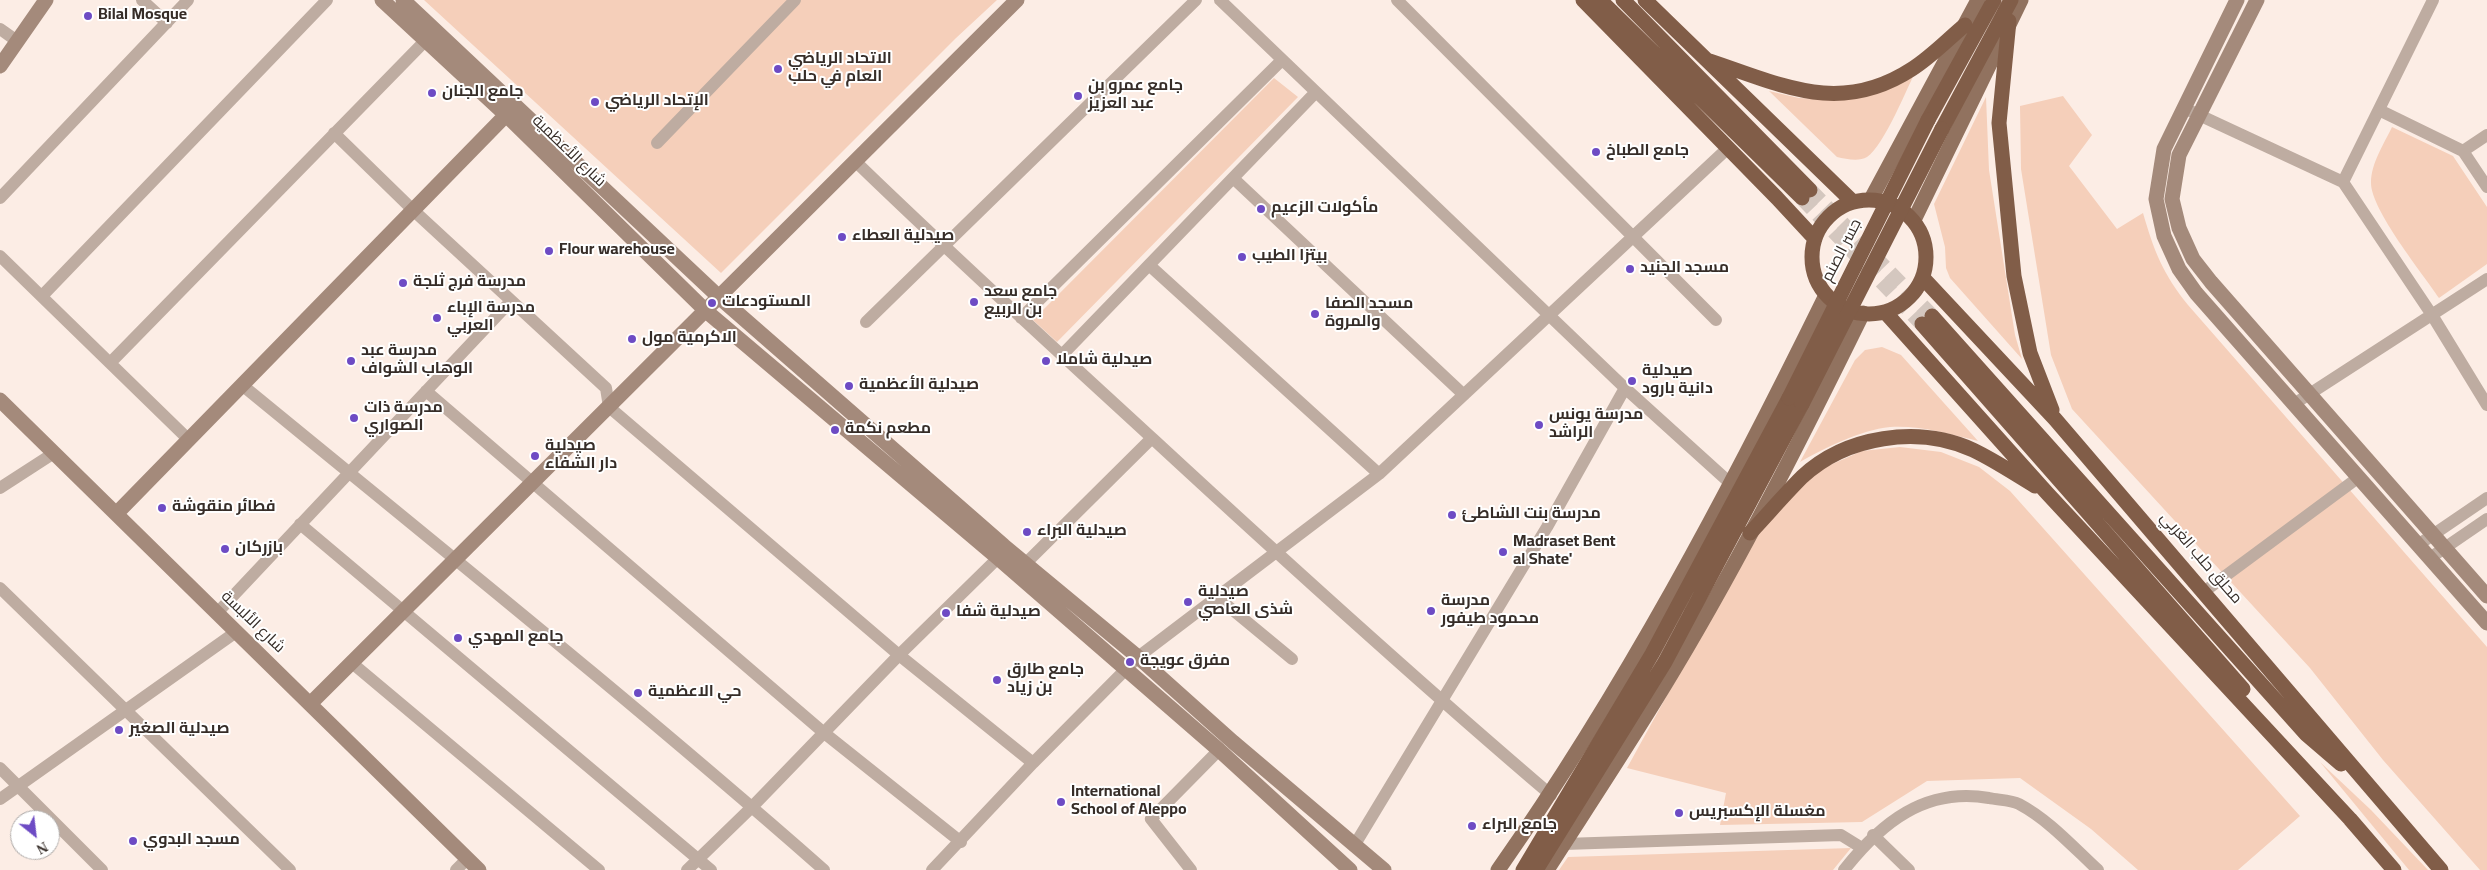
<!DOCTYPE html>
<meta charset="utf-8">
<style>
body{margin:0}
#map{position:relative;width:2487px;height:870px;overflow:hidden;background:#fcede5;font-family:Georgia,serif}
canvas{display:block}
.north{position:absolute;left:10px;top:810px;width:50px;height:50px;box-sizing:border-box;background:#fff;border:1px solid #afaba9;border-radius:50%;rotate:151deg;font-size:14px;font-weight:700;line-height:20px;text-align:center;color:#362d28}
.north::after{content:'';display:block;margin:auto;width:18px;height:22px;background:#6d4bc4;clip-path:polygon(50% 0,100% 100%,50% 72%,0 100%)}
</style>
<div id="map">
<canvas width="2487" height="870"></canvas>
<div class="north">N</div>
</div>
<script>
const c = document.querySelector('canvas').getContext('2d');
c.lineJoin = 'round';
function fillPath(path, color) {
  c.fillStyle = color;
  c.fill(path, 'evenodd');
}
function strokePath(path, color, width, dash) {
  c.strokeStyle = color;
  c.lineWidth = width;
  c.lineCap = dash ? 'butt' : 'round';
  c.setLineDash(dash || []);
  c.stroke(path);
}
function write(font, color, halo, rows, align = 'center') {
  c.font = font + ' Georgia,Cairo,serif';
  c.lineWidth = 4;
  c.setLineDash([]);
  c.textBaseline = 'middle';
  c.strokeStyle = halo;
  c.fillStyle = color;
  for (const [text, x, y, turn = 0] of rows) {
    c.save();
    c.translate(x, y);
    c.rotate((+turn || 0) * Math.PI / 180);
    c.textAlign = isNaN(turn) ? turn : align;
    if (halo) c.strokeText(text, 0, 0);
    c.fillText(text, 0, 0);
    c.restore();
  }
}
fillPath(new Path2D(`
 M424,0H997L956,38L721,273Z
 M1918,66C1908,86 1884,146 1867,157C1859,162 1846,159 1837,157L1769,91L1799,98L1824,99Z
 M1274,78L1298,97L1057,342L1033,320Z
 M2063,96L2092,135L2069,166L2117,229L2143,213C2154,251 2163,274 2188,305L2487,647V870H2480L2383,760L2310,668L2072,409L2051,355L2021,169L2020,106Z
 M1986,97L1989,170L2015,335L2022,359L1950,278L1946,268L1945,247L1934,204Z
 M2392,127L2453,156L2487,207V264L2439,298C2423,274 2371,210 2371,183C2371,163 2384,144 2392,127Z
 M1882,347L1901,355L1978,441C1950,434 1919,425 1890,427C1860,430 1825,448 1800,462L1855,360L1865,350Z
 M1900,447L1941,452L1979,467L2010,491L2300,816L2238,870H2138L2091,829L2020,778L1927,781L1862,822L1720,825L1726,793L1627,768L1748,548L1786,499L1821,469L1862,451Z
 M2320,762L2371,810L2428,870H2409Z
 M1851,848L1833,870H1559L1568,857Z`), '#f5cfba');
strokePath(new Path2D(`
 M1810,190L1932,316
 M1802,198L1922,324`), '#d4c7bf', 15, [15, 8]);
strokePath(new Path2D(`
 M142,0L167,23
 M1220,0L1625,388L1730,483
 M1397,0L1716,320
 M2433,0L2343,182L2432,315L2487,405
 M0,29L17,41
 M2184,108L2343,182
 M2379,110L2463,151
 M334,133L413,210L606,388L609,407L899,655L1033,763
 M2487,135L2463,151L2487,187
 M657,143L795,0
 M855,161C953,256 1053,347 1153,439C1284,560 1415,679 1551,795
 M1233,178L1464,395
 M0,198L188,0
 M0,256L189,440
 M1149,265L1379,474
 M42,296L327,0
 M1021,318L1282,60
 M866,322L1196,0
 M1062,355L1316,92
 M111,362L426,40
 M242,385C437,545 634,703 824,870
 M426,391L823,732L961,842
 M2294,404L2487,279
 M0,488L54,453
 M300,524L711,870
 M2418,545L2487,498
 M2430,558L2487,519
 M1025,564L1152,438
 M0,588L290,870
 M2205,591L2359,477
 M1217,597L1292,659
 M217,613L511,301
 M352,663L599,870
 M0,768L102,870
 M0,799L236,632
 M1873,835L1909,870
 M1564,844L1841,835L1862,848
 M1354,846L1547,527L1625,388
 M456,870L467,859
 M687,870L752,807L899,655L998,558
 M932,870L1033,763L1138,657L1379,474L1728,148
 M1191,870L1151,819L1219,750
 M1844,870C1881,823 1925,787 1989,798C1998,800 2011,800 2019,804C2049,820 2073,847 2098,870`), '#beaca1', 12);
strokePath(new Path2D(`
 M382,0L506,115L706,311L998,558L1219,750L1350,870
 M403,0L719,297L1004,546L1138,657L1233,742L1384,870
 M2237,0L2164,149L2156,199L2164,236L2179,269L2196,293L2487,623
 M2257,0L2179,155L2172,199L2179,228L2193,259L2211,282L2487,596
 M0,66L46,0
 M0,400L479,870
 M116,514L506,115
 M310,704L1017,0`), '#a48a7b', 15);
strokePath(new Path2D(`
 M1871,199L1978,0
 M1914,220L2021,0
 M1498,870C1625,689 1729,493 1826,295
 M1547,870C1590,803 1634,737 1675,668C1743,554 1804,433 1863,313`), '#91725f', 15);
strokePath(new Path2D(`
 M1583,0L1777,198L1815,239
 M1600,0L1802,198
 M1623,0L1810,190
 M1645,0L1853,202
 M2009,21L1999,123L2014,276L2030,353L2052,410
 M1710,61C1782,85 1840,116 1912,69C1931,57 1947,40 1965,25
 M1928,120L1994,0
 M1942,129L2011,0
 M1812 257a57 57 0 1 1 114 0a57 57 0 1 1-114 0Z
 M1923,278L2055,419L2441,870
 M1885,312L2047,493L2350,819L2394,870
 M1932,316L2306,734L2341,764
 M1922,324L2243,689
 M1750,533C1767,515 1784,495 1802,477C1846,436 1918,425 1973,450C1994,460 2015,474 2035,486
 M1523,870L1652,654L1789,398
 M1536,870L1665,662L1802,404`), '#815d48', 15);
strokePath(new Path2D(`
 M1789,398L1928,120
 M1802,404L1942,129`), '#815d48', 15);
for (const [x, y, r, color] of [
 [88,16,5,"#6d4bc4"],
 [778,69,5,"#6d4bc4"],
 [432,93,5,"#6d4bc4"],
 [1078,96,5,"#6d4bc4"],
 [595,102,5,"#6d4bc4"],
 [1596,152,5,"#6d4bc4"],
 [1261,209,5,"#6d4bc4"],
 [842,237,5,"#6d4bc4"],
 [549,251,5,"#6d4bc4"],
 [1242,257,5,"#6d4bc4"],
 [1630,269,5,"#6d4bc4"],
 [403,283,5,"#6d4bc4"],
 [974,302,5,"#6d4bc4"],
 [712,303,5,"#6d4bc4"],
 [1315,314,5,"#6d4bc4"],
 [437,318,5,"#6d4bc4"],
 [632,339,5,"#6d4bc4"],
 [351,361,5,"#6d4bc4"],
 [1046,361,5,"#6d4bc4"],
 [1632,381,5,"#6d4bc4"],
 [849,386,5,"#6d4bc4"],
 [354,418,5,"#6d4bc4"],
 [1539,425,5,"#6d4bc4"],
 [835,430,5,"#6d4bc4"],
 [535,456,5,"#6d4bc4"],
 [162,508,5,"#6d4bc4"],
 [1452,515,5,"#6d4bc4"],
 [1027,532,5,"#6d4bc4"],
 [225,549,5,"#6d4bc4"],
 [1503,552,5,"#6d4bc4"],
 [1188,602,5,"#6d4bc4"],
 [1431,611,5,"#6d4bc4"],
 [946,613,5,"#6d4bc4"],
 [458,638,5,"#6d4bc4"],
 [1130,662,5,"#6d4bc4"],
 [997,680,5,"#6d4bc4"],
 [638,693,5,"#6d4bc4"],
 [119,730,5,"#6d4bc4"],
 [1061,802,5,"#6d4bc4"],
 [1679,813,5,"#6d4bc4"],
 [1472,826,5,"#6d4bc4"],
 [133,841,5,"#6d4bc4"]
]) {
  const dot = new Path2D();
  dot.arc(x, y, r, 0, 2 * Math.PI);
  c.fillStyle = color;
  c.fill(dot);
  strokePath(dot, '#fff', 2);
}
write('bold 16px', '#362d28', '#fff', [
 ["Bilal Mosque",98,16],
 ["الاتحاد الرياضي",788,60],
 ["العام في حلب",788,78],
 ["جامع عمرو بن",1088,87],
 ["عبد العزيز",1088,105],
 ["جامع الجنان",442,93],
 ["الإتحاد الرياضي",605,102],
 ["جامع الطباخ",1606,152],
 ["مأكولات الزعيم",1271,209],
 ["صيدلية العطاء",852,237],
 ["Flour warehouse",559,251],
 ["بيتزا الطيب",1252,257],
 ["مسجد الجنيد",1640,269],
 ["مدرسة فرج ثلجة",413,283],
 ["جامع سعد",984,293],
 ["بن الربيع",984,311],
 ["المستودعات",722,303],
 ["مسجد الصفا",1325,305],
 ["والمروة",1325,323],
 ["مدرسة الإباء",447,309],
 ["العربي",447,327],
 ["الاكرمية مول",642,339],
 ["مدرسة عبد",361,352],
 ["الوهاب الشواف",361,370],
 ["صيدلية شاملا",1056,361],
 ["صيدلية",1642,372],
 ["دانية بارود",1642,390],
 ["صيدلية الأعظمية",859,386],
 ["مدرسة ذات",364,409],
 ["الصواري",364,427],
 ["مدرسة يونس",1549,416],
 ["الراشد",1549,434],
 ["مطعم نكمة",845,430],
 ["صيدلية",545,447],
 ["دار الشفاء",545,465],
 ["فطائر منقوشة",172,508],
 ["مدرسة بنت الشاطئ",1462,515],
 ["صيدلية البراء",1037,532],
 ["Madraset Bent",1513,543],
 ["al Shate'",1513,561],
 ["بازركان",235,549],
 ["صيدلية",1198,593],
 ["شذى العاصي",1198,611],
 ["مدرسة",1441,602],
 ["محمود طيفور",1441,620],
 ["صيدلية شفا",956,613],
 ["جامع المهدي",468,638],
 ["مفرق عويجة",1140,662],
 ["جامع طارق",1007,671],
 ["بن زياد",1007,689],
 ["حي الاعظمية",648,693],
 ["صيدلية الصغير",129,730],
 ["International",1071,793],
 ["School of Aleppo",1071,811],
 ["مغسلة الإكسبريس",1689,813],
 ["جامع البراء",1482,826],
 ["مسجد البدوي",143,841]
], 'left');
write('16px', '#362d28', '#fff', [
 ["شارع الأعظمية",568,152,44],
 ["جسر الصنم",1843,251,-63],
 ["محلق حلب الغربي",2200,559,49],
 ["شارع الألبسة",252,623,44]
]);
</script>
